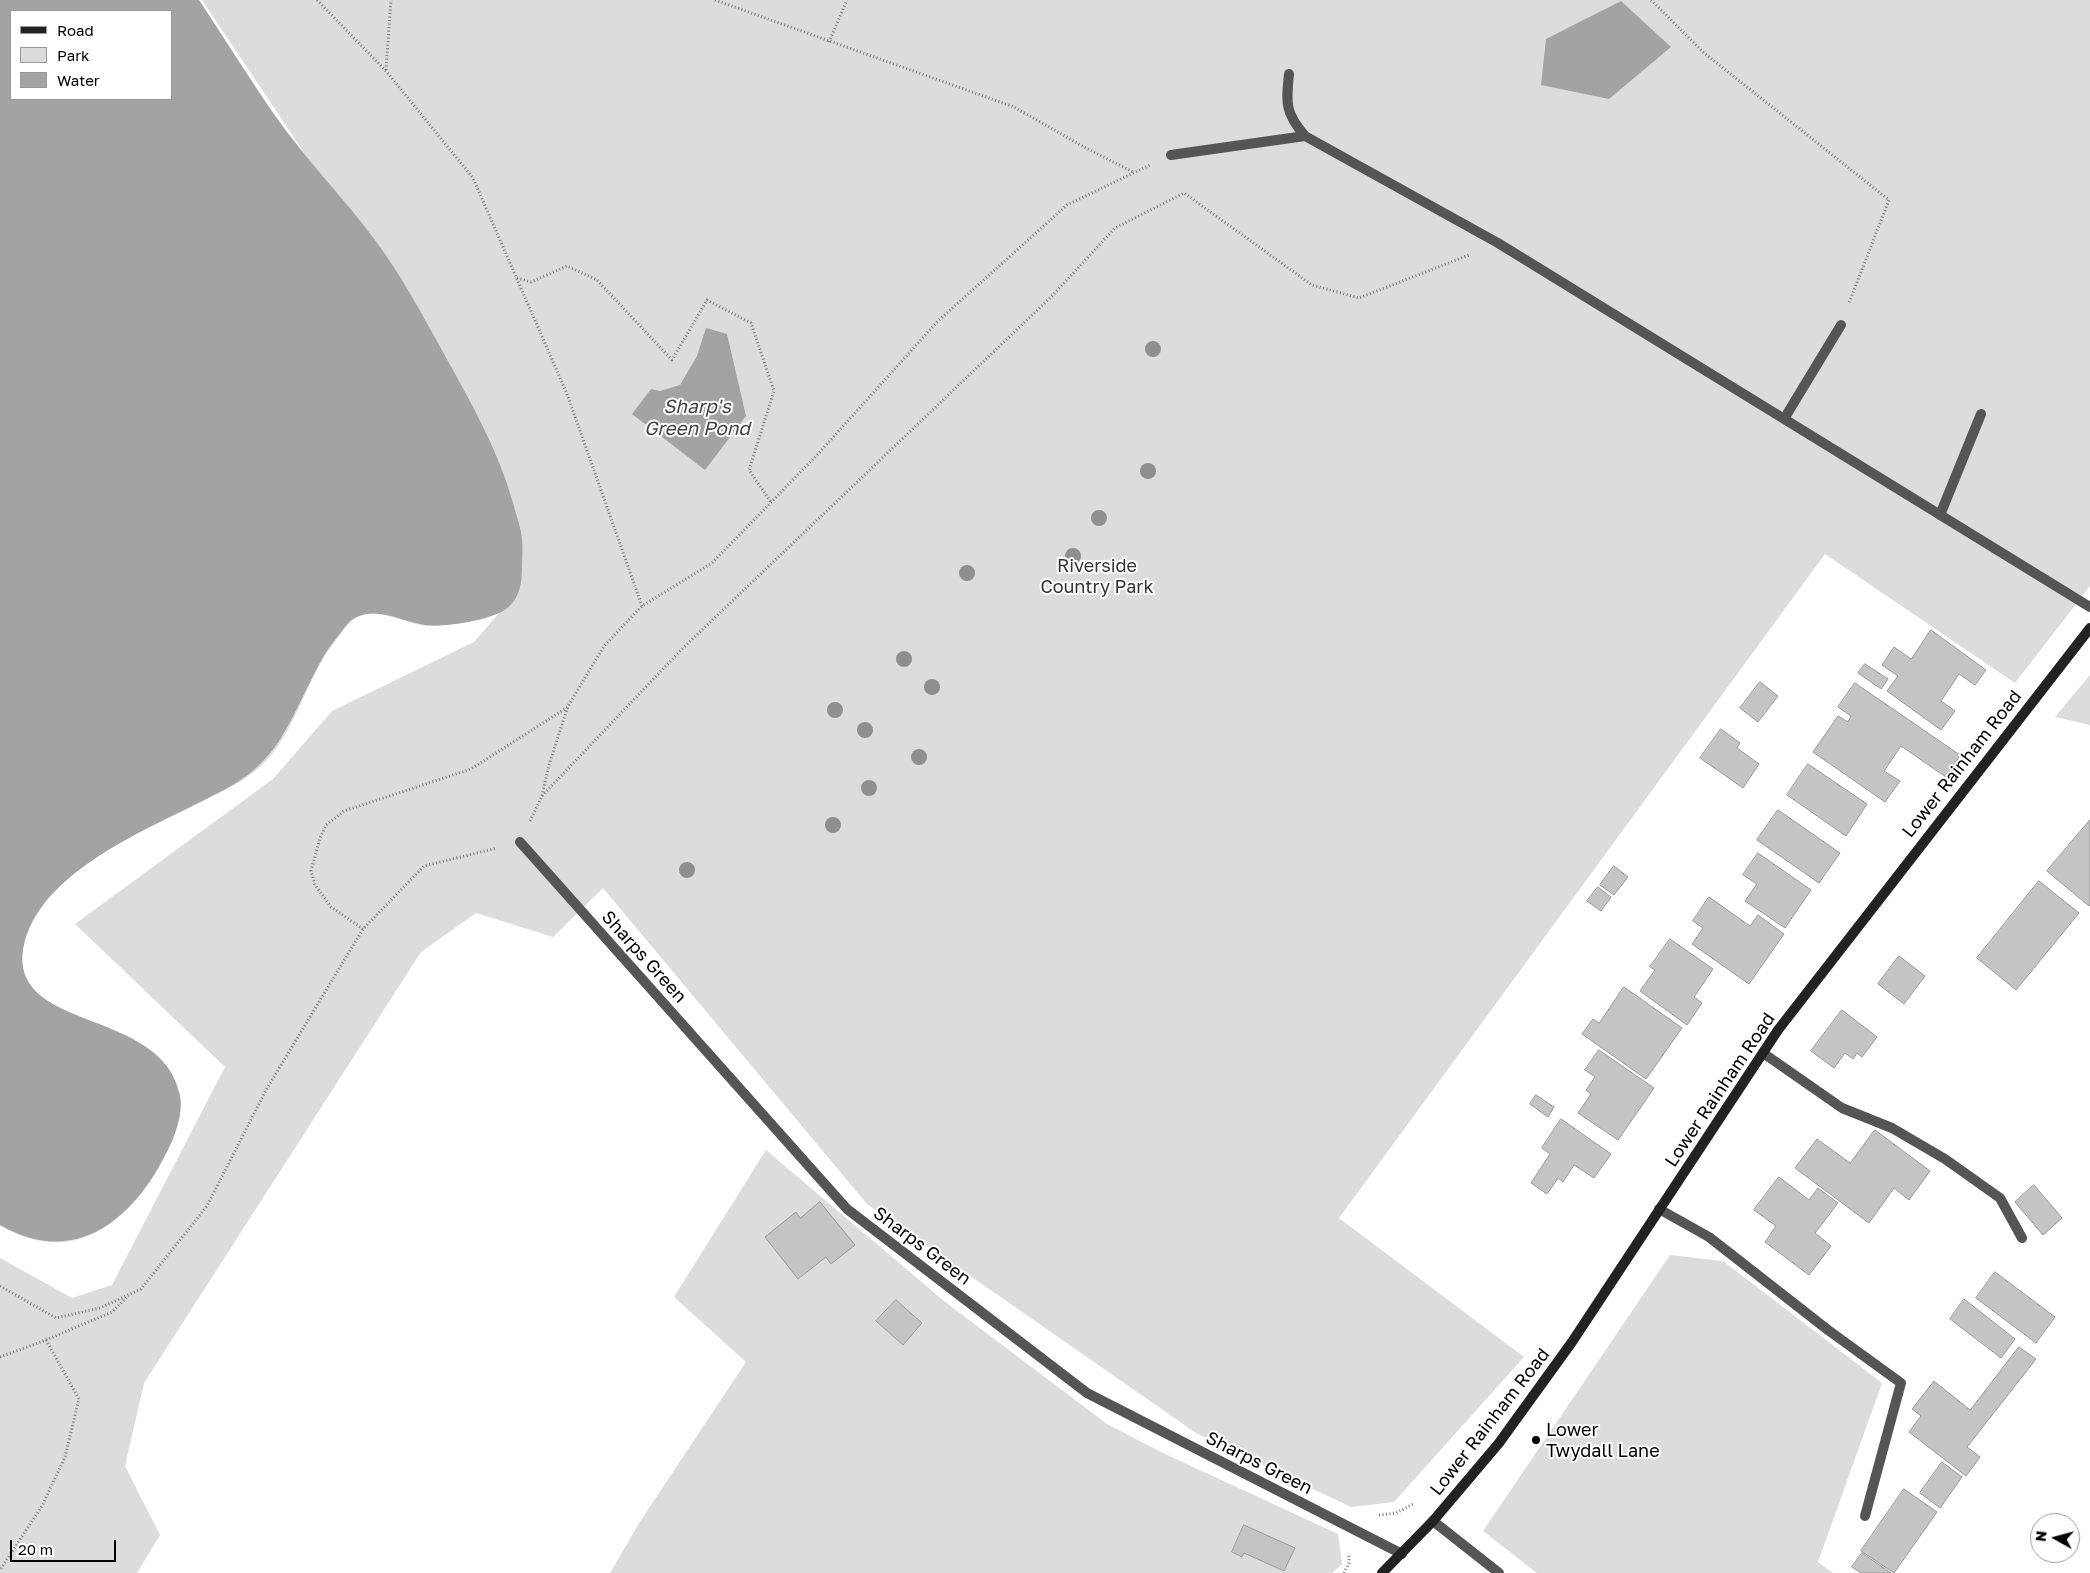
<!DOCTYPE html>
<style>
body{margin:0}
#map{position:relative;width:2090px;height:1573px;overflow:hidden;background:#fff;font-family:"Golos Text",sans-serif}
canvas{display:block}
.legend{position:absolute;left:10px;top:10px;width:162px;height:90px;box-sizing:border-box;background:#fff;border:1px solid #999;margin:0;padding:6px 9px;list-style:none;font-size:15px;color:#000}
.legend li{display:flex;align-items:center;gap:10px;height:25px}
.legend b{width:25px;border:1px solid #999}
.north{position:absolute;left:2030px;top:1513px;width:50px;height:50px;box-sizing:border-box;background:#fff;border:1px solid #999;border-radius:50%;rotate:277deg;font-size:14px;font-weight:700;line-height:20px;text-align:center;color:#000}
.north::after{content:'';display:block;margin:auto;width:18px;height:22px;background:#000;clip-path:polygon(50% 0,100% 100%,50% 72%,0 100%)}
.scale{position:absolute;left:10px;top:1540px;width:106px;height:22px;box-sizing:border-box;border:2px solid #000;border-top:0;padding-left:6px;font-size:15px;line-height:18px;white-space:nowrap;color:#000;-webkit-text-stroke:4px #fff;paint-order:stroke}
</style>
<div id="map">
<canvas width="2090" height="1573"></canvas>
<ul class="legend">
<li><b style="height:6px;background:#222"></b>Road</li>
<li><b style="height:14px;background:#dcdcdc"></b>Park</li>
<li><b style="height:14px;background:#a3a3a3"></b>Water</li>
</ul>
<div class="north">N</div>
<div class="scale">20 m</div>
</div>
<script>
const c = document.querySelector('canvas').getContext('2d');
c.lineJoin = 'round';
function fillPath(path, color) {
  c.fillStyle = color;
  c.fill(path, 'evenodd');
}
function strokePath(path, color, width, dash) {
  c.strokeStyle = color;
  c.lineWidth = width;
  c.lineCap = dash ? 'butt' : 'round';
  c.setLineDash(dash || []);
  c.stroke(path);
}
function write(font, color, halo, rows, align = 'center') {
  c.font = font + ' "Golos Text",sans-serif';
  c.lineWidth = 4;
  c.setLineDash([]);
  c.textBaseline = 'middle';
  c.strokeStyle = halo;
  c.fillStyle = color;
  for (const [text, x, y, turn = 0] of rows) {
    c.save();
    c.translate(x, y);
    c.rotate((+turn || 0) * Math.PI / 180);
    c.textAlign = isNaN(turn) ? turn : align;
    if (halo) c.strokeText(text, 0, 0);
    c.fillText(text, 0, 0);
    c.restore();
  }
}
fillPath(new Path2D(`
 M0,0H199L278,120L305,154L202,0H2090V586L2015,683L1825,554L1339,1218L1524,1357L1394,1502L1351,1507L1196,1433L867,1204L603,888L553,937L476,913L421,952L144,1383L125,1466L160,1535L137,1573H0V1258L72,1298L112,1285L225,1067L75,924L273,779L332,711L474,642L499,613C478,619 455,624 432,626C407,627 380,604 355,618C349,621 344,630 340,635C306,674 298,731 261,766C246,780 225,790 207,799C141,834 42,868 23,949C4,1029 162,1009 180,1097C184,1116 172,1145 162,1161C126,1225 72,1268 0,1225ZM11,11H171V99H11Z
 M2090,675V725L2055,717Z
 M766,1150L944,1301L1107,1424L1163,1453L1338,1534L1342,1564L1332,1573H610L641,1520L746,1362L674,1297ZM796,1213L826,1257L798,1279L765,1237ZM896,1300L922,1323L903,1344L877,1321ZM1244,1525L1295,1548L1284,1571L1244,1553L1242,1557L1232,1552Z
 M1670,1255L1723,1261L1882,1383L1818,1562L1833,1573H1537L1483,1531Z`), '#dcdcdc');
fillPath(new Path2D(`
 M0,0H199C225,39 249,79 276,117C306,160 344,198 375,240C401,275 422,314 443,352C470,401 498,449 513,503C516,515 521,527 522,539C523,548 522,558 522,567C522,582 520,599 506,609C492,620 443,628 425,625C403,622 375,605 353,619C347,623 340,634 335,640C323,654 316,671 307,688C283,737 271,766 220,792C157,825 46,867 25,940C0,1035 162,1004 180,1095C184,1119 171,1145 160,1165C125,1227 69,1265 0,1225ZM171,11V99H11V11Z
 M1621,1L1671,47L1609,99L1541,85L1546,39Z
 M706,328L727,334L746,416L705,470L632,414L651,389L660,391L680,385L697,356Z`), '#a3a3a3');
const building = new Path2D(`
 M1931,630L1986,670L1975,685L1959,674L1941,701L1955,711L1941,730L1887,691L1898,676L1882,665L1894,647L1911,659Z
 M1865,664L1888,679L1881,689L1858,673Z
 M1760,682L1778,696L1758,722L1740,708Z
 M1855,683L1960,755L1946,777L1901,746L1884,771L1900,781L1885,802L1813,752L1838,716L1848,722L1851,716L1838,707Z
 M1721,729L1740,743L1737,748L1759,764L1743,788L1700,758Z
 M1808,764L1867,804L1846,836L1787,795Z
 M1778,810L1840,853L1819,883L1757,840Z
 M2090,820V905L2089,906L2047,871Z
 M1758,853L1811,890L1785,928L1745,901L1757,884L1743,875Z
 M1614,866L1628,877L1614,895L1600,885Z
 M2039,881L2079,913L2016,990L1977,958Z
 M1598,887L1611,897L1601,911L1587,901Z
 M1709,897L1750,926L1758,915L1784,934L1749,984L1692,944L1703,928L1693,921Z
 M1670,939L1713,969L1694,997L1702,1003L1687,1025L1640,991L1655,970L1650,967Z
 M1899,956L1925,976L1904,1004L1878,984Z
 M1624,987L1682,1028L1646,1079L1582,1034L1593,1019L1599,1023Z
 M1842,1010L1877,1037L1862,1057L1857,1053L1853,1059L1845,1053L1834,1068L1811,1051Z
 M1599,1050L1654,1088L1618,1140L1578,1113L1591,1094L1586,1090L1595,1077L1585,1070Z
 M1536,1095L1554,1107L1548,1117L1530,1104Z
 M1561,1119L1611,1154L1594,1178L1574,1165L1563,1182L1558,1178L1547,1194L1531,1183L1550,1154L1542,1148Z
 M1875,1130L1930,1171L1909,1200L1894,1188L1869,1223L1795,1168L1817,1139L1850,1163Z
 M1779,1177L1809,1200L1818,1188L1838,1203L1815,1233L1831,1246L1809,1275L1765,1242L1776,1226L1754,1210Z
 M2034,1185L2062,1218L2043,1235L2015,1202Z
 M820,1202L855,1245L831,1264L826,1257L798,1279L765,1237L796,1212L800,1218Z
 M1995,1272L2055,1317L2036,1343L1976,1298Z
 M1964,1299L2015,1339L2001,1358L1950,1319Z
 M896,1300L922,1323L903,1345L876,1321Z
 M2019,1347L2036,1359L1967,1447L1980,1457L1966,1476L1909,1432L1921,1416L1912,1409L1934,1381L1970,1410Z
 M1942,1462L1962,1477L1940,1508L1920,1493Z
 M1904,1489L1937,1512L1894,1573L1861,1551Z
 M1244,1525L1295,1548L1284,1571L1244,1553L1242,1557L1232,1552Z
 M1862,1553L1891,1573H1861L1852,1567Z`);
fillPath(building, '#c4c4c4');
strokePath(building, '#999', 1);
strokePath(new Path2D(`
 M317,0L386,71L473,178L567,394L642,606
 M715,0L1014,107L1084,147L1133,172
 M1651,0L1703,52L1889,200L1849,303
 M829,42L847,0
 M386,70L391,0
 M517,278L531,282L567,266L597,280L672,360L707,300L751,323L774,391L749,470L771,502
 M542,796L682,649L1051,297L1115,228L1184,193L1312,285L1359,298L1469,255
 M530,821L542,796L549,765L568,706L604,646L642,606L712,563L818,454L938,321L1067,205L1150,165
 M363,929L331,907L315,885L311,871L320,838L326,825L344,811L471,769L568,707
 M0,1286L56,1318L100,1308L141,1289L207,1206L266,1090L363,929L424,866L497,848
 M46,1340L112,1312L128,1296
 M0,1357L46,1340L79,1399L65,1457L42,1506L0,1570
 M1379,1515L1396,1513L1415,1503
 M1344,1573L1349,1563V1553`), '#777', 3, [1, 2.5]);
strokePath(new Path2D(`
 M1289,74C1286,103 1285,113 1305,136L1498,243L2090,607
 M1171,155L1305,136
 M1784,419L1841,325
 M1940,515L1981,414
 M1763,1053L1842,1108L1892,1128L1945,1159L2000,1198L2022,1238
 M1659,1209L1709,1237L1828,1330L1901,1383L1865,1516`), '#555', 10);
strokePath(new Path2D(`
 M520,842L847,1209L1087,1393L1402,1554
 M1433,1521L1499,1573`), '#555', 10);
strokePath(new Path2D(`
 M1382,1573L1433,1521L1499,1443L1572,1342L1778,1030L2090,628`), '#222', 10);
c.fillStyle = '#8f8f8f';
for (const [x, y] of [
 [1153,349],
 [1148,471],
 [1099,518],
 [1073,556],
 [967,573],
 [904,659],
 [932,687],
 [835,710],
 [865,730],
 [919,757],
 [869,788],
 [833,825],
 [687,870]
]) {
  c.beginPath();
  c.arc(x, y, 8, 0, 2 * Math.PI);
  c.fill();
}
for (const [x, y, r, color] of [
 [1536,1440,5,"#000"]
]) {
  const dot = new Path2D();
  dot.arc(x, y, r, 0, 2 * Math.PI);
  c.fillStyle = color;
  c.fill(dot);
  strokePath(dot, '#fff', 2);
}
write('18px', '#333', '#fff', [
 ["Riverside",1097,566],
 ["Country Park",1097,587]
]);
write('18px', '#000', '#fff', [
 ["Lower Rainham Road",1962,764,-52],
 ["Sharps Green",644,957,48],
 ["Lower Rainham Road",1720,1090,-56],
 ["Sharps Green",922,1246,37],
 ["Lower Rainham Road",1490,1422,-52],
 ["Sharps Green",1259,1463,27]
]);
write('18px', '#000', '#fff', [
 ["Lower",1546,1430],
 ["Twydall Lane",1546,1451]
], 'left');
write('italic 19px', '#444', '#fff', [
 ["Sharp's",697,407],
 ["Green Pond",697,429]
]);
</script>
